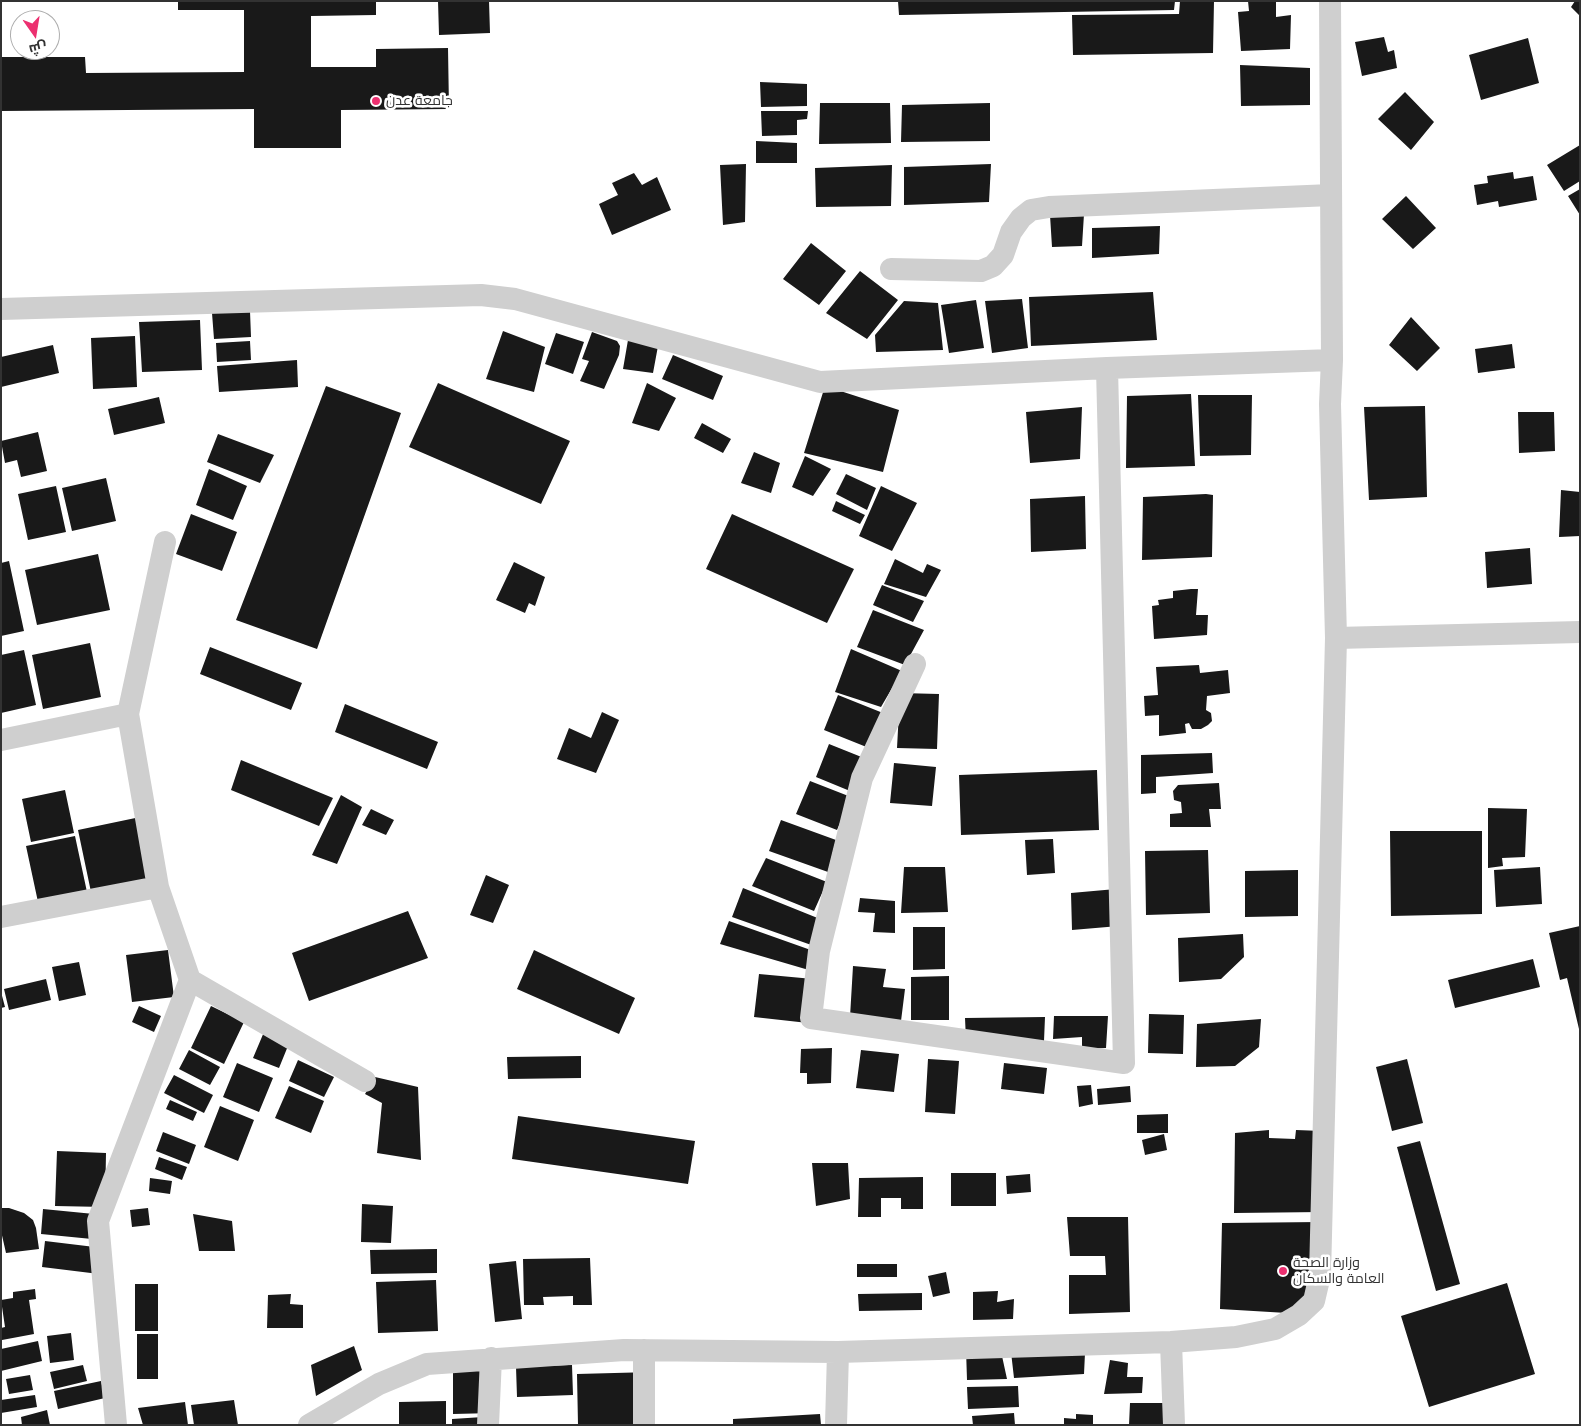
<!DOCTYPE html>
<meta charset="utf-8">
<style>
body{margin:0}
#map{position:relative;width:1581px;height:1426px;overflow:hidden;background:#fff;font-family:Quicksand,Cairo,sans-serif}
canvas{display:block}
.frame{position:absolute;inset:0;border:2px solid #323232;pointer-events:none}
.north{position:absolute;left:10px;top:10px;width:50px;height:50px;box-sizing:border-box;background:#fff;border:1px solid #adadad;border-radius:50%;rotate:167deg;font-size:14px;font-weight:700;line-height:20px;text-align:center;color:#323232}
.north::after{content:'';display:block;margin:auto;width:18px;height:22px;background:#ec3070;clip-path:polygon(50% 0,100% 100%,50% 72%,0 100%)}
</style>
<div id="map">
<canvas width="1581" height="1426"></canvas>
<div class="frame"></div>
<div class="north">ش</div>
</div>
<script>
const c = document.querySelector('canvas').getContext('2d');
c.lineJoin = 'round';
function fillPath(path, color) {
  c.fillStyle = color;
  c.fill(path, 'evenodd');
}
function strokePath(path, color, width, dash) {
  c.strokeStyle = color;
  c.lineWidth = width;
  c.lineCap = dash ? 'butt' : 'round';
  c.setLineDash(dash || []);
  c.stroke(path);
}
function write(font, color, halo, rows, align = 'center') {
  c.font = font + ' Quicksand,Cairo,sans-serif';
  c.lineWidth = 5;
  c.setLineDash([]);
  c.textBaseline = 'middle';
  c.strokeStyle = halo;
  c.fillStyle = color;
  for (const [text, x, y, turn = 0] of rows) {
    c.save();
    c.translate(x, y);
    c.rotate((+turn || 0) * Math.PI / 180);
    c.textAlign = isNaN(turn) ? turn : align;
    if (halo) c.strokeText(text, 0, 0);
    c.fillText(text, 0, 0);
    c.restore();
  }
}
fillPath(new Path2D(`
 M178,1H376V15L311,16V67H376V49L448,48L449,109L341,110V148H254V109L1,111V57H85L86,73L244,72V10H178Z
 M438,1H489L490,33L439,35Z
 M898,1H1175L1174,10L899,15Z
 M1180,1H1214L1213,53L1073,55L1072,15L1179,14Z
 M1248,1H1276V17L1291,15L1290,49L1241,51L1238,12L1249,11Z
 M1575,1H1580V16L1571,7Z
 M1384,37L1388,52L1394,50L1397,68L1362,76L1355,42Z
 M1528,38L1539,83L1481,100L1469,55Z
 M1240,65L1310,68V105L1241,106Z
 M760,82L807,84V106L761,107Z
 M1405,92L1434,122L1411,150L1378,119Z
 M820,103H890L891,143L819,144Z
 M990,103V141L901,142L902,105Z
 M761,111H808L807,119L797,120V135L762,136Z
 M756,141L797,143V163H756Z
 M1580,145V181L1564,191L1547,165Z
 M746,164L745,222L723,225L720,165Z
 M991,164L989,202L904,205V167Z
 M892,165L891,206L816,207L815,168Z
 M1513,172L1514,179L1533,176L1537,200L1499,207L1498,201L1477,205L1474,185L1488,183L1487,176Z
 M634,173L642,185L657,177L671,210L612,235L599,204L618,195L612,183Z
 M1580,189V215L1568,196Z
 M1406,196L1436,228L1413,249L1382,219Z
 M1084,214L1082,246L1052,247L1050,215Z
 M1160,226L1159,254L1092,258V228Z
 M811,243L846,271L819,305L783,279Z
 M860,271L898,300L867,339L826,313Z
 M1153,292L1157,340L1031,346L1029,297Z
 M1022,299L1028,348L992,353L985,301Z
 M976,300L984,348L949,353L941,305Z
 M904,301L938,303L943,350L876,352L875,335Z
 M250,311L251,337L214,339L212,313Z
 M1411,317L1440,348L1417,371L1389,345Z
 M200,320L202,370L142,372L139,322Z
 M503,331L545,347L534,392L486,379Z
 M592,332L617,341L620,346L619,355L604,389L580,381L589,361L582,359Z
 M556,333L584,342L573,374L545,364Z
 M135,336L137,387L93,389L91,338Z
 M628,340L658,346L653,373L623,369Z
 M250,341L251,360L217,362L216,343Z
 M1512,344L1515,368L1478,373L1475,349Z
 M53,345L59,373L1,387V357Z
 M673,355L723,376L713,400L662,379Z
 M297,360L298,387L219,392L217,366Z
 M438,383L570,441L541,504L409,447Z
 M647,383L676,398L659,431L632,423Z
 M326,386L401,413L317,649L236,620Z
 M825,386L899,410L883,472L804,453Z
 M1191,394L1195,466L1126,468L1127,396Z
 M1198,395H1252L1251,455L1200,456Z
 M159,397L165,423L114,435L108,409Z
 M1425,406L1427,497L1369,500L1364,407Z
 M1082,407L1080,459L1030,463L1026,412Z
 M1518,412H1554L1555,451L1519,453Z
 M702,423L731,439L723,453L694,438Z
 M38,432L47,471L21,477L17,460L5,463L1,441Z
 M218,434L274,455L260,483L207,462Z
 M754,452L780,463L771,493L741,483Z
 M805,456L831,469L813,496L792,487Z
 M209,469L247,486L233,520L196,505Z
 M846,474L876,488L867,510L836,494Z
 M106,478L116,521L72,531L62,488Z
 M56,486L66,532L28,540L18,494Z
 M881,486L917,503L892,551L859,536Z
 M1561,490L1580,492V536L1559,537Z
 M1206,494L1213,495L1212,557L1142,560L1143,497Z
 M1085,496L1086,549L1031,552L1030,499Z
 M836,501L865,515L860,524L832,511Z
 M191,514L237,532L222,571L176,554Z
 M732,514L854,569L827,623L706,569Z
 M1530,548L1532,584L1487,588L1485,552Z
 M98,554L110,610L37,625L25,570Z
 M895,559L923,573L927,564L941,570L926,597L884,584Z
 M9,561L24,631L1,636V563Z
 M514,562L545,577L535,606L529,603L525,613L496,600Z
 M882,585L924,601L913,622L873,605Z
 M1191,589H1198L1196,615H1208L1207,635L1154,639L1152,606L1159,605L1158,600L1173,598V591Z
 M873,610L924,630L905,665L857,647Z
 M90,643L101,697L43,709L32,655Z
 M210,647L302,683L291,710L200,674Z
 M851,649L902,671L881,707L835,692Z
 M24,650L36,705L1,713V655Z
 M1199,665L1200,673L1228,670L1230,693L1207,696L1206,710L1211,713L1212,721L1208,725L1201,729H1192L1189,723L1185,724L1186,733L1159,736V715L1145,716L1144,696L1158,695L1156,667Z
 M900,693L939,694L937,749L897,748Z
 M838,695L883,713L869,748L824,730Z
 M345,704L438,742L427,769L335,732Z
 M602,712L619,720L596,773L557,759L569,728L591,738Z
 M829,744L864,758L850,791L816,777Z
 M1212,753L1213,773L1156,777V793L1141,794V755Z
 M241,760L333,798L319,826L231,790Z
 M894,763L936,767L932,806L890,803Z
 M1097,770L1099,830L961,835L959,775Z
 M810,781L851,797L837,830L796,814Z
 M1219,783L1221,809H1209L1211,827H1170V814L1182,813L1181,802L1174,800L1173,791L1178,785Z
 M65,790L74,833L31,842L22,799Z
 M341,795L362,807L337,864L312,855Z
 M1488,808L1527,809L1525,857L1502,858L1503,866L1488,868Z
 M371,809L394,820L386,835L362,825Z
 M145,816L158,878L91,892L78,830Z
 M781,820L836,840L828,872L769,851Z
 M1390,831H1482V914L1391,916Z
 M75,836L87,892L38,902L26,846Z
 M1053,839L1055,873L1027,875L1025,840Z
 M1208,850L1210,913L1146,915L1145,851Z
 M766,858L827,882L814,911L752,886Z
 M904,867H945L948,912L901,913Z
 M1540,867L1542,904L1496,907L1494,870Z
 M1298,870V916L1245,917V871Z
 M486,875L509,885L493,923L470,915Z
 M743,888L825,921L817,947L732,917Z
 M1116,889L1119,926L1072,930L1071,893Z
 M860,898L895,901V933L873,932L875,913L858,912Z
 M408,911L428,958L309,1001L292,953Z
 M729,921L822,954L819,973L720,944Z
 M1580,926V1029H1579L1567,978L1560,980L1549,933Z
 M913,927H945V969L913,970Z
 M1243,934L1244,957L1221,979L1179,982L1178,938Z
 M168,950L174,997L132,1002L126,955Z
 M534,950L635,998L619,1034L517,989Z
 M1533,959L1540,987L1455,1008L1448,980Z
 M79,962L86,995L59,1001L52,967Z
 M853,966L886,969L883,987L905,989L901,1021L850,1017Z
 M759,974L813,979L808,1023L754,1017Z
 M949,976V1020H911V977Z
 M46,979L51,1000L9,1010L4,989Z
 M1,992L5,1007L1,1008Z
 M139,1006L161,1016L154,1032L132,1022Z
 M211,1006L244,1022L224,1064L191,1048Z
 M1149,1014L1184,1015L1183,1054L1148,1053Z
 M1054,1016H1108L1106,1048L1082,1049V1037L1053,1039Z
 M1045,1017L1044,1041L966,1040L965,1018Z
 M1261,1019L1259,1047L1235,1066L1196,1067L1197,1024Z
 M264,1032L290,1041L279,1068L253,1058Z
 M832,1048L831,1083L807,1084V1073H800L801,1049Z
 M189,1050L220,1067L210,1085L179,1069Z
 M861,1050L899,1054L894,1092L856,1088Z
 M581,1056V1078L508,1079L507,1057Z
 M928,1059L959,1061L955,1114L925,1112Z
 M1407,1059L1423,1123L1392,1131L1376,1067Z
 M298,1060L334,1077L324,1097L289,1081Z
 M237,1063L273,1078L259,1112L223,1097Z
 M1004,1063L1047,1068L1044,1094L1001,1089Z
 M174,1075L213,1095L204,1113L164,1093Z
 M375,1077L418,1087L421,1160L377,1153L382,1103L365,1094Z
 M1091,1085L1093,1104L1079,1107L1077,1086Z
 M289,1086L324,1101L311,1133L275,1118Z
 M1130,1086L1131,1102L1098,1105L1097,1089Z
 M170,1100L197,1112L193,1121L166,1109Z
 M220,1106L254,1120L238,1161L204,1147Z
 M1168,1114V1133H1137V1115Z
 M518,1116L695,1141L688,1184L512,1159Z
 M1269,1130V1138L1295,1139L1296,1130L1322,1131V1212L1234,1213L1235,1133Z
 M163,1132L196,1145L189,1164L156,1151Z
 M1164,1134L1167,1150L1145,1155L1142,1140Z
 M1420,1141L1460,1284L1436,1291L1397,1147Z
 M57,1151L106,1153L105,1207L55,1206Z
 M159,1157L187,1167L182,1180L155,1169Z
 M812,1163H848L850,1199L816,1206Z
 M951,1173H996V1206H951Z
 M1030,1174L1031,1192L1007,1194L1006,1176Z
 M923,1177V1209H901V1198H881V1217H858L859,1178Z
 M150,1178L172,1181L170,1194L149,1191Z
 M362,1204L393,1206L391,1243L361,1242Z
 M1,1208H9L24,1213L33,1220L36,1228L39,1249L6,1253L1,1231Z
 M148,1208L150,1225L132,1227L130,1210Z
 M43,1209L94,1214L92,1239L41,1234Z
 M193,1214L232,1221L235,1251H199Z
 M1067,1217H1128L1130,1312L1069,1314V1275H1106L1105,1256H1070Z
 M1320,1222L1321,1280L1287,1313L1220,1309L1222,1223Z
 M45,1241L103,1248L99,1274L42,1267Z
 M437,1249V1273L371,1274L370,1250Z
 M590,1258L592,1305H573V1296L543,1297L544,1305H524L523,1259Z
 M516,1261L522,1319L495,1322L489,1264Z
 M857,1264H897V1277H857Z
 M946,1272L950,1293L933,1297L928,1276Z
 M436,1280L438,1331L378,1333L376,1282Z
 M1507,1283L1535,1374L1429,1407L1401,1316Z
 M135,1284H158V1331H135Z
 M35,1289L36,1299L29,1300L34,1334L2,1340L1,1328L5,1327L1,1300L13,1298V1292Z
 M998,1291L997,1302L1014,1299L1013,1319L973,1320V1292Z
 M922,1293V1310L859,1311L858,1294Z
 M291,1294L290,1304L303,1305V1328H267L268,1295Z
 M71,1333L74,1360L50,1363L47,1336Z
 M137,1334H158V1379H137Z
 M38,1341L42,1361L1,1371V1349Z
 M354,1346L362,1370L316,1396L311,1365Z
 M966,1349L1002,1356L1007,1379L967,1380Z
 M1011,1352L1085,1353L1084,1374L1014,1378Z
 M1110,1360L1128,1363L1127,1377H1143L1142,1393L1104,1394Z
 M83,1365L87,1381L54,1389L50,1372Z
 M572,1365L573,1395L517,1397L516,1367Z
 M453,1368H493L494,1413L453,1414Z
 M652,1372L654,1425H578L577,1374Z
 M30,1375L33,1390L9,1394L6,1379Z
 M101,1381L105,1398L58,1409L54,1391Z
 M1018,1386L1019,1407L968,1409L967,1387Z
 M35,1395L37,1407L1,1413V1400Z
 M234,1400L238,1425H194L191,1405Z
 M446,1401V1425H399V1402Z
 M185,1402L188,1425H143L138,1408Z
 M1130,1403H1165L1164,1425H1129Z
 M47,1410L50,1425H22L21,1417Z
 M1014,1413L1015,1425H973L972,1416Z
 M820,1414L821,1425H733V1419Z
 M1076,1414L1093,1415V1425H1064V1418L1076,1419Z
 M483,1417V1425H452V1419Z`), '#191919');
strokePath(new Path2D(`
 M891,269L981,271L993,266L1003,255L1011,232L1021,218L1031,210L1049,207L1331,195
 M1,309L481,295L515,299L820,382L1107,368L1332,360
 M165,542L128,714L158,887L190,980L365,1081
 M1336,638L1580,632
 M915,664L862,778L819,951L811,1018L1124,1063L1107,368
 M1,740L128,714
 M1,917L158,887
 M1171,1342L1174,1425
 M644,1350V1425
 M116,1425L98,1221L190,980
 M309,1425L379,1384L427,1364L624,1350L838,1352L1171,1342L1236,1337L1275,1329L1299,1315L1314,1301L1320,1275L1336,638L1330,404L1332,360L1330,1
 M488,1425L491,1358
 M836,1425L838,1352`), '#cfcfcf', 22);
for (const [x, y, r, color] of [
 [376,101,5,"#ec3070"],
 [1283,1271,5,"#ec3070"]
]) {
  const dot = new Path2D();
  dot.arc(x, y, r, 0, 2 * Math.PI);
  c.fillStyle = color;
  c.fill(dot);
  strokePath(dot, '#fff', 2);
}
write('14px', '#323232', '#fff', [
 ["جامعة عدن",386,101],
 ["وزارة الصحة",1293,1263],
 ["العامة والسكان",1293,1279]
], 'left');
</script>
